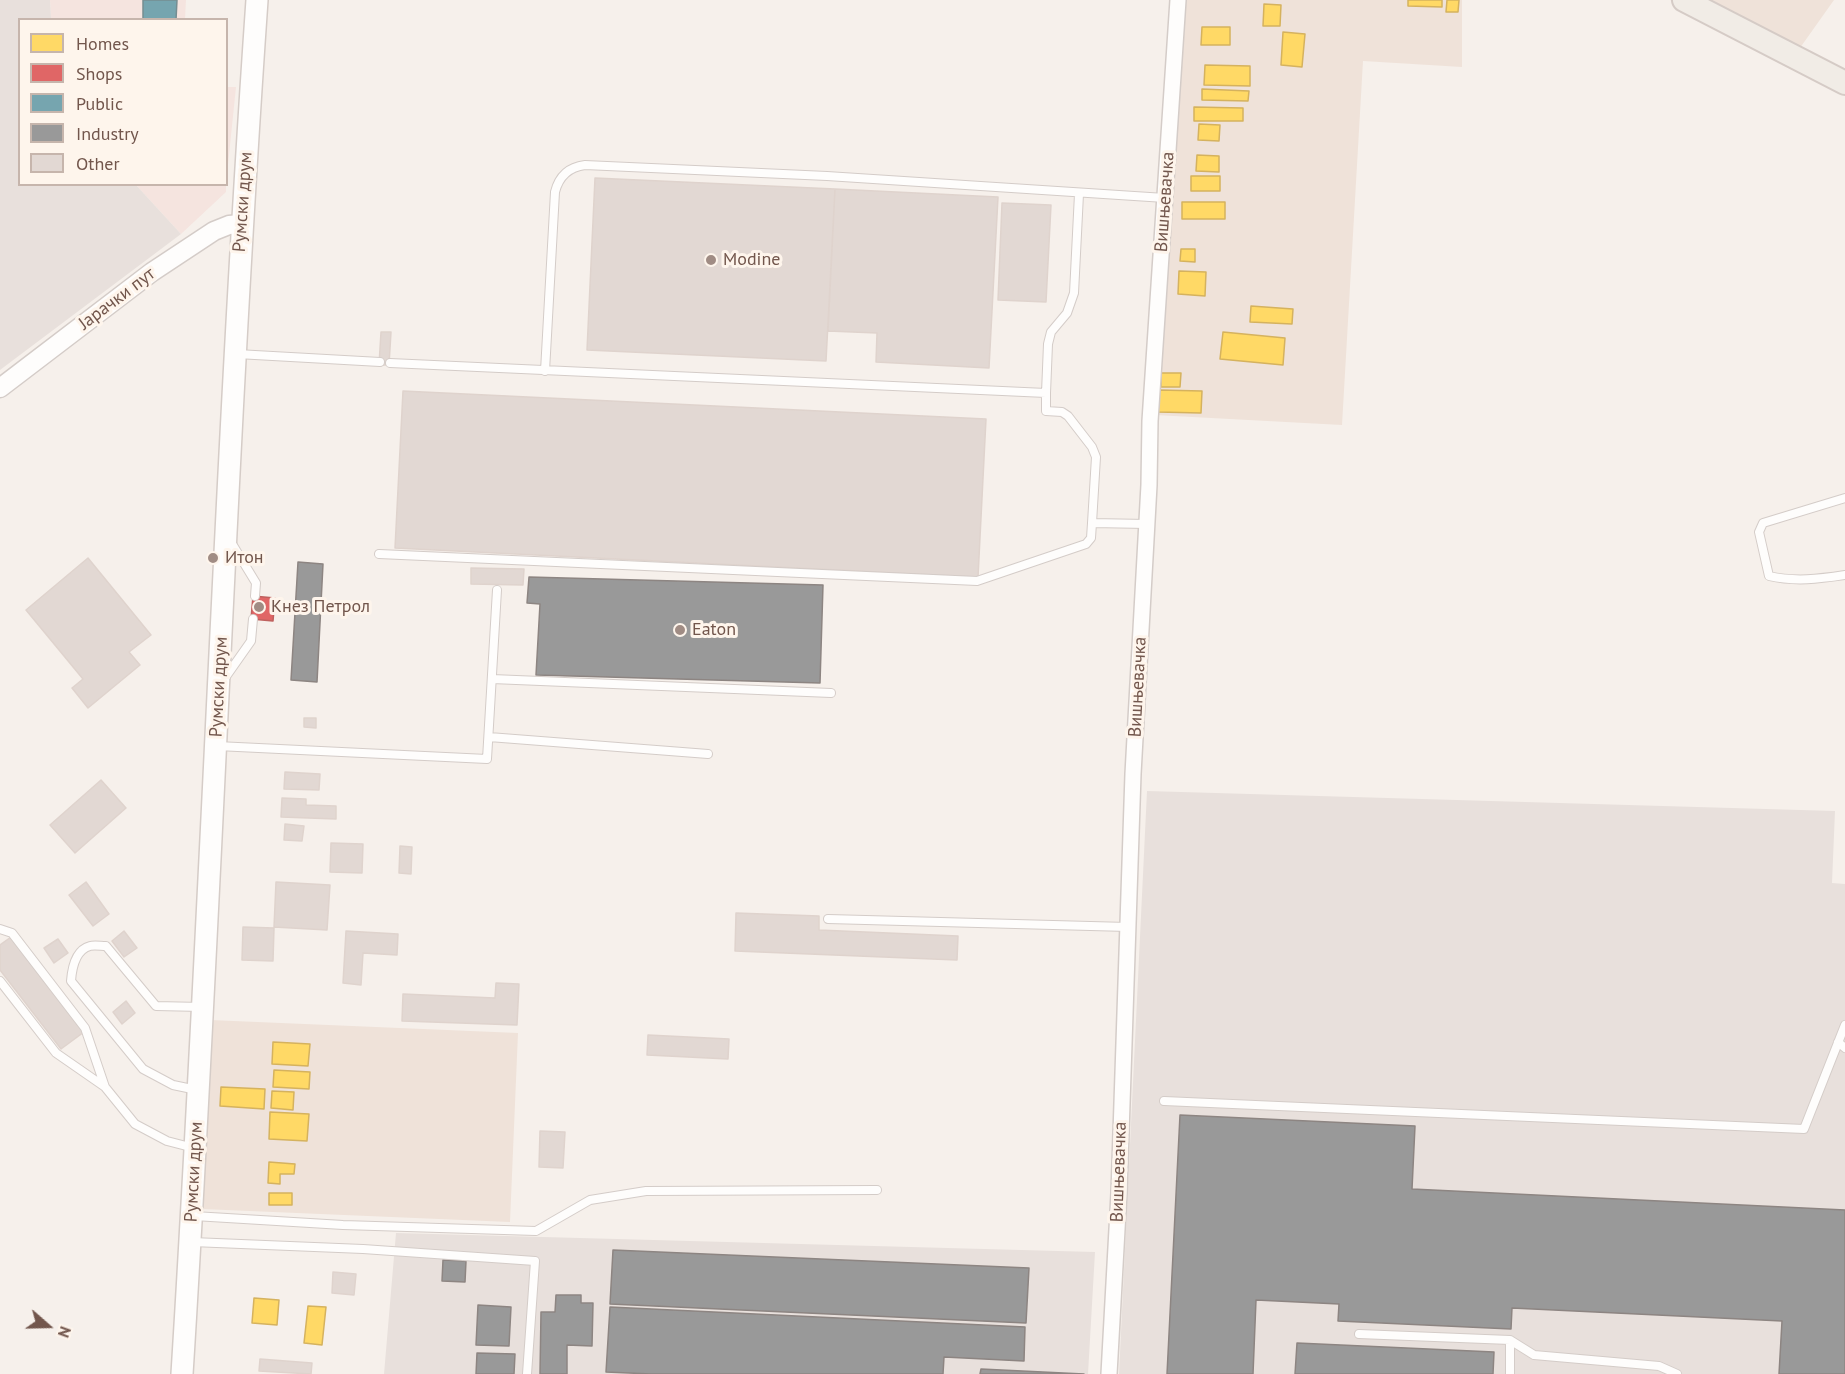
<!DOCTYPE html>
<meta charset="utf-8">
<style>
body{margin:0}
#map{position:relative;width:1845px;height:1374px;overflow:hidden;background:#f6f0eb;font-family:"PT Sans",sans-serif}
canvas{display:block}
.legend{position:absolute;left:18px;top:18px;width:210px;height:168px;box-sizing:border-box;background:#fef5ec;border:2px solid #c6b5ac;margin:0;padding:8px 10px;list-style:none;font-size:18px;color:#72564c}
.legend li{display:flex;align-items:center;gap:12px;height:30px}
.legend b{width:30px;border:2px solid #c6b5ac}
.north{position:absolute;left:18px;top:1296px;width:60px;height:60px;-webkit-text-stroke:4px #fef5ec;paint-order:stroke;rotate:110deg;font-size:16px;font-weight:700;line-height:24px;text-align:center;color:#72564c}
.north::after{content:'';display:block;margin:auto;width:21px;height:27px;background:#72564c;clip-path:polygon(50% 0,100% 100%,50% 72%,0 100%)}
</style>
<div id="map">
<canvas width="1845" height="1374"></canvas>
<ul class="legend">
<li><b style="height:16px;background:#ffd966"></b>Homes</li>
<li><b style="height:16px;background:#e06666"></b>Shops</li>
<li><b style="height:16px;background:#76a5af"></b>Public</li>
<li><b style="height:16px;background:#999"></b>Industry</li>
<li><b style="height:16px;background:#e2d8d3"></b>Other</li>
</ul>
<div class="north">N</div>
</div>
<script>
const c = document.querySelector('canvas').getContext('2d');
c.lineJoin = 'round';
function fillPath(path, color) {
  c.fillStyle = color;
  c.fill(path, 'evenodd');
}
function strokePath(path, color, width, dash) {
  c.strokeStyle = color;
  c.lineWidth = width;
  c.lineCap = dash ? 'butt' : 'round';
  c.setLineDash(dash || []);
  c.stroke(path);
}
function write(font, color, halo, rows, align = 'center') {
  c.font = font + ' "PT Sans",sans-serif';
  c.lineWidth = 6;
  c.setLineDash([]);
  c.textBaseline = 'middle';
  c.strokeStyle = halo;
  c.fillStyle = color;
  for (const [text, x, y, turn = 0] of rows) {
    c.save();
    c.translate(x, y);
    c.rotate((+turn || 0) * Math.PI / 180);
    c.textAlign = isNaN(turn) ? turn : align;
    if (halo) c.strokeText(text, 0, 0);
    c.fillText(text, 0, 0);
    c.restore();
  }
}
fillPath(new Path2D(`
 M1182,0H1462V67L1363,61L1342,425L1155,415Z
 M1670,0H1834L1790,62Z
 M210,1020L518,1033L510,1222L202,1209Z`), '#efe2d9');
fillPath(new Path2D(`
 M50,0H186L185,19H51Z
 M227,87H236L226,184V87Z
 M136,185H226V192L181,234Z`), '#f5e4df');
fillPath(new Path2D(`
 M0,0H50L51,19L20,20V184L136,185L181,234L0,370Z
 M1147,791L1835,811L1832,883L1845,884V1374H1119Z
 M396,1233L1095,1252L1088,1374H384Z`), '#e8e0dc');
const homes = new Path2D(`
 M1408,0H1442V7L1408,6Z
 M1447,0H1459L1458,12H1446Z
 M1264,4L1281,5L1280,26H1263Z
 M1202,27H1230V45H1201Z
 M1283,32L1305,34L1302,67L1281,65Z
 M1205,65L1250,66V86L1204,85Z
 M1202,89L1249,91L1248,101L1202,100Z
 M1194,107L1243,108V121H1194Z
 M1199,124L1220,125L1219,141L1198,140Z
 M1197,155L1219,156V172L1196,171Z
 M1191,176H1220V191H1191Z
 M1182,202H1225V219H1182Z
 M1181,249H1195V262L1180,261Z
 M1179,271L1206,272L1205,296L1178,294Z
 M1251,306L1293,309L1292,324L1250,322Z
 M1223,332L1285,338L1283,365L1220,359Z
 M1161,373H1181L1180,387H1161Z
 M1159,390L1202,391L1201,413L1158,412Z
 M273,1042L310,1044L308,1066L272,1064Z
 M274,1070L310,1072L309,1089L273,1087Z
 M221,1087L265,1089L264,1109L220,1106Z
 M272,1091L294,1092L293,1110L271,1108Z
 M270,1112L309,1114L307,1141L269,1139Z
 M269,1162L295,1164L294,1174H280V1184L268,1183Z
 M269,1193H292V1205H269Z
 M254,1298L279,1300L277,1325L252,1323Z
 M308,1306L326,1307L322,1345L304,1343Z`);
fillPath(homes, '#ffd966');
strokePath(homes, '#d5b25e', 1.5);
const shops = new Path2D(`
 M253,596L275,598L273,621L251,619Z`);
fillPath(shops, '#e06666');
strokePath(shops, '#bf615e', 1.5);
const public = new Path2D(`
 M143,0H177L176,20H143Z`);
fillPath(public, '#76a5af');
strokePath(public, '#758d91', 1.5);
const industry = new Path2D(`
 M298,562L323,564L317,682L291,680Z
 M529,577L823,585L820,683L536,675L540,604L527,603Z
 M1180,1115L1415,1126L1412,1189L1845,1210V1374H1779L1782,1321L1512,1308L1511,1329L1338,1321L1339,1304L1256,1300L1253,1374H1167Z
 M613,1250L1029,1268L1026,1323L610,1304Z
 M443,1260L466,1261L465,1282L442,1281Z
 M556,1295H581V1303H593L592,1346L567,1345V1374H540L541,1312H555Z
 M478,1305L511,1307L509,1346L476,1345Z
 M610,1307L1025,1327L1024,1361L944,1357L943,1374H651L606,1372Z
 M1297,1343L1494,1352L1493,1374H1295Z
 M477,1353L515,1354L514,1374H476Z
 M981,1369L1084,1374H980Z`);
fillPath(industry, '#999');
strokePath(industry, '#8d8582', 1.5);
const building = new Path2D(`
 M595,178L835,189L826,361L587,350Z
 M835,189L998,197L989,368L876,362L877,333L828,331Z
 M1002,203L1051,205L1046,302L998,300Z
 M381,332H391L389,365H379Z
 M403,391L986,419L978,577L395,548Z
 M88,558L151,635L129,652L140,665L88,708L72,688L83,679L26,610Z
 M471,568L524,569L523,585L471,584Z
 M304,718H316V728L304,727Z
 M285,772L320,774L319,790L284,789Z
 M101,780L126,808L75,853L50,825Z
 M282,798L306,799V805L336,806V819L281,817Z
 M285,824L304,826L302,841L284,840Z
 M331,843L363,844L362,873L330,872Z
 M400,846L412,847L411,874L399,873Z
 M86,882L109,914L93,926L69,895Z
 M276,882L330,885L327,930L274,927Z
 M736,913L819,916V930L958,936L957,960L735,951Z
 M243,927L274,928L273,961L242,960Z
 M124,931L137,948L124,957L112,941Z
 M346,931L398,934L397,955L363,953L361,985L343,983Z
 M11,937L84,1032L61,1049L0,970V945Z
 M58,939L68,953L54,963L44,948Z
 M496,983L519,984L517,1025L402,1021L403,994L495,998Z
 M126,1001L135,1013L122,1024L113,1012Z
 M648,1035L729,1039L728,1059L647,1055Z
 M540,1131L565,1132L563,1168L539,1167Z
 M333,1272L356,1274L354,1295L332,1293Z
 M260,1359L312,1363L311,1374L259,1371Z`);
fillPath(building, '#e2d8d3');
strokePath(building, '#dfd3cd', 1.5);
const service = new Path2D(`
 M237,354L380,362
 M390,363L1046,393L1048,344L1051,332L1067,313L1074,293L1079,194
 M545,371L555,192C559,176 569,167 585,165L827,176L1165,198
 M1046,393V411L1062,412L1068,416L1092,447L1096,457L1092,523L1147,524
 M1845,498L1763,523L1759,532L1769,576C1795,582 1819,579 1845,575
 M231,542L256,583L255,596
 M379,554L977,581L1086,544L1091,538L1092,523
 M225,678L251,641L253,619
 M492,679L831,693
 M489,737L708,754
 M217,746L487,759L497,590
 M828,919L1128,927
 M0,929L12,933L85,1028L105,1087
 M0,981L56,1053L105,1087L135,1124L167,1141L194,1148
 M1838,1042L1845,1048
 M197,1090L173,1085L143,1069L71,981C72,968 75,950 90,946C94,945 101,946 106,946L156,1006L202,1007
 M1164,1101L1804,1129L1845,1025
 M194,1216L343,1225L536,1231L590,1200L646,1191L877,1190
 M192,1242L363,1249L535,1261L527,1374
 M1359,1334L1510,1340L1534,1355L1659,1366L1677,1374
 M1510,1374V1340`);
const minor = new Path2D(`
 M1109,1374L1119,1193L1133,774L1149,485L1150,421L1178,0`);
const tertiary = new Path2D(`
 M0,388L152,272L214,231L229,225L241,224`);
const secondary = new Path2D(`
 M182,1374C211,916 225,458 257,0`);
const primary = new Path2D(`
 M1684,0L1845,83`);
strokePath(service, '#d4ccc8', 10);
strokePath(minor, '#d4ccc8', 18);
strokePath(tertiary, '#d4ccc8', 21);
strokePath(secondary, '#d5ccc7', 24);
strokePath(primary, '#d5cbc6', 26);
strokePath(service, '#fefdfc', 8);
strokePath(minor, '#fefdfc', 15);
strokePath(tertiary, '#fefdfc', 18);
strokePath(secondary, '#fefdfc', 21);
strokePath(primary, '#f1ece6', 22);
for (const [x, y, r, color] of [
 [711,260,6,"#a08c84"],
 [213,558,6,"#a08c84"],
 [259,607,6,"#a08c84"],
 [680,630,6,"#a08c84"]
]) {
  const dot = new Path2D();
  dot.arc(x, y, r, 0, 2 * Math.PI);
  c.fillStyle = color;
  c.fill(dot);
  strokePath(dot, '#fef5ec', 2);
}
write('18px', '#72564c', '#fef5ec', [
 ["Румски друм",243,202,-86],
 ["Вишњевачка",1165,202,-86],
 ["Јарачки пут",117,299,-37],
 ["Румски друм",219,687,-87],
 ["Вишњевачка",1138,687,-87],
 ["Румски друм",194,1172,-87],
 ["Вишњевачка",1119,1172,-88]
]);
write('18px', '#72564c', '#fef5ec', [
 ["Modine",723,260],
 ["Итон",225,558],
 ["Кнез Петрол",271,607],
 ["Eaton",692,630]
], 'left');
</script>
